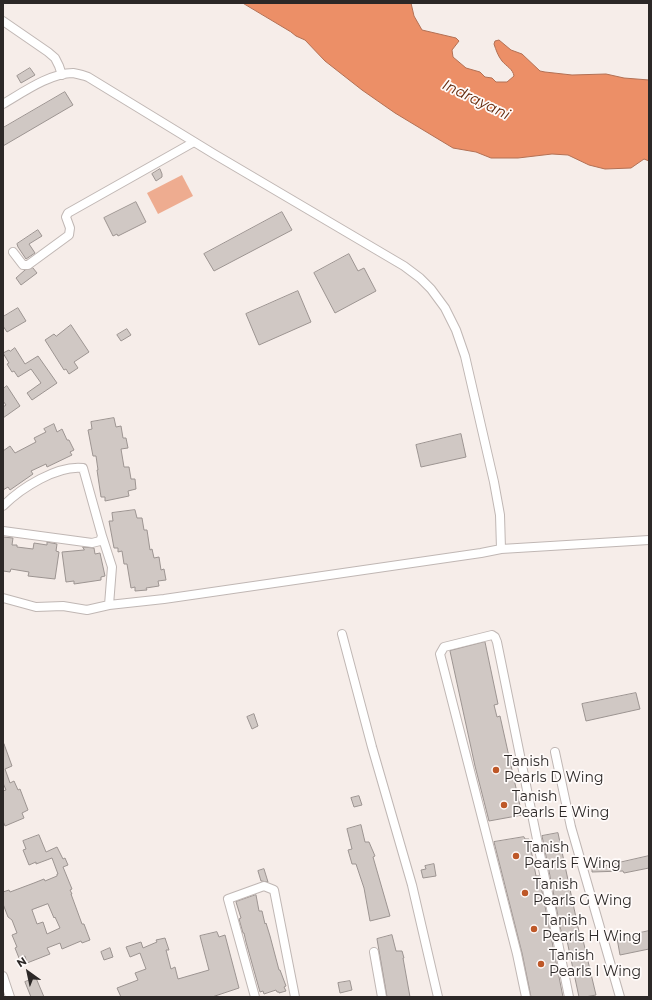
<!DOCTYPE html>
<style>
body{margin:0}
#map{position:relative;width:652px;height:1000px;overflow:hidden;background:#f6ede9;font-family:Montserrat,sans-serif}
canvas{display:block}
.frame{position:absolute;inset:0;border:4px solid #2c2827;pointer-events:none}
.north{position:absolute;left:8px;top:952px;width:40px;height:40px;-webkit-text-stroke:3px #fffbfa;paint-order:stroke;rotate:327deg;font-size:11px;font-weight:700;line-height:16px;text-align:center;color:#2c2827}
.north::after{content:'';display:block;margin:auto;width:14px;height:18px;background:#2c2827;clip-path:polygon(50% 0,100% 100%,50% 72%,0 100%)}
</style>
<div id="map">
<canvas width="652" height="1000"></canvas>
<div class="frame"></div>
<div class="north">N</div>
</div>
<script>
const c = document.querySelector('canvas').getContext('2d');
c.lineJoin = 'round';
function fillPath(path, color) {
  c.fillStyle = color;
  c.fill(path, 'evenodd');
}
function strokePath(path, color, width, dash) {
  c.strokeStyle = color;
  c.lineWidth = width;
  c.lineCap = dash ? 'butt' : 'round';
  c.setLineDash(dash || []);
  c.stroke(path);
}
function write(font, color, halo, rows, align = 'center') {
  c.font = font + ' Montserrat,sans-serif';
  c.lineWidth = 3.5;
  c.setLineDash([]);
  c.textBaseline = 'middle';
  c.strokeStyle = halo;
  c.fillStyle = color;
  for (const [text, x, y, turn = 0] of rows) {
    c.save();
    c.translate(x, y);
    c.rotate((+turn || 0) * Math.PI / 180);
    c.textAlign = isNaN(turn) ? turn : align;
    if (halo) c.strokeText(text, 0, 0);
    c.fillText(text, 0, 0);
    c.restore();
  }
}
fillPath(new Path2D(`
 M182,175L193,196L158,214L147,193Z`), '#eeac90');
const water = new Path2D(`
 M243,3H411L414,16L422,30L456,38L459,41L452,50L453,57L466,68L480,72L485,77L492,78L496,82H507L514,76C513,69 506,66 502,61C498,56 496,50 494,44L495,41L499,40L511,50L522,54L540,71L545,72L572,75L606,74L624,78L649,80V161L644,159L631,168L605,169L589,165L568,155L552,154L518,158H491L476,152L453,148L395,113L362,90L325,61L305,40L296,36L291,32Z`);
fillPath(water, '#ec8f67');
strokePath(water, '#b27054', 1);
const building = new Path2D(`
 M30,68L35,75L21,83L17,76Z
 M65,92L73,105L3,146V128Z
 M160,169L162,174V177L156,181L152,174Z
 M136,202L146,222L118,236L117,234L113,236L104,218Z
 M282,212L292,230L214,271L204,254Z
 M38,230L42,236L29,244L35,253L26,259L18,247L17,244Z
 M349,254L358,271L364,268L376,291L335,313L314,273Z
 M33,268L37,273L21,285L16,278L25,270Z
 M298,291L311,322L259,345L246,314Z
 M18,308L26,321L7,332L3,326V317Z
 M71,325L89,352L74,362L78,368L69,374L66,369L64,370L45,340L54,334L56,336Z
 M127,329L131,335L121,341L117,335Z
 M15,348L25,364L38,356L57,383L32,400L27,393L41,383L31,369L18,377L14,371L12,372L7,364L9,363L3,353L9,350L10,351Z
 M7,386L20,406L3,418V407L6,405L3,401V389Z
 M114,418L116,427L121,426L123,438H126L128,448L121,449L124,467H129L131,479H135L136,489L128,491L129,496L105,501V497H101L97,470H98L96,456H93L88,430L92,429L91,422Z
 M54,424L57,432L62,429L67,440H69L74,450L70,452L72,455L47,467L46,464L31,471L33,474L10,490L8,487L3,490V451L10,446L15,453L36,442L34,438L46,432L44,429Z
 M461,434L466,457L421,467L416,445Z
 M135,510L137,518H142L144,530H147L150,550L152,549L154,558L159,557L161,570L164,569L166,580L158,581L159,586L146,588L147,590L135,591V587L131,588L127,564H124L122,551L118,552V548H114L109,521H113L112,513Z
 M3,537L13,538L12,545H17V547L33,549L34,543L47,545V542L57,544L56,551L59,552L55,579L28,576L29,572L11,569L10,572L3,571Z
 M83,547L94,548L95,554L100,553L105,576L101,577V580L74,584V581L66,582L62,552L84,550Z
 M485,642L498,704L494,705L497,717L500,716L522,815L489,821L475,766L450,651Z
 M636,693L640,709L586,721L582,704Z
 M254,714L258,726L252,729L247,717Z
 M4,744L12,766L5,769L10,783L14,781L18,790L20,789L28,810L22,813L24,818L5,826L3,821V791L6,790L3,783Z
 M359,796L362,805L354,807L351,798Z
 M361,825L365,842H369L375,856L373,857L390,916L370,921L364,888L356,864H352L348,850L352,849L347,829Z
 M558,833L581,941L583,940L596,995L585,997H579L566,936H562L542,836Z
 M39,835L46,852L57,847L63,859L65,858L68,865L63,867L72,889L70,890L72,894H71L82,924H84L90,940L82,943L81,941L62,949L60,943L47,948L50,954L27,963L25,956L19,958L15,948L17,947L12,935L17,933L12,920L8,917L3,904V892L9,890L10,892L34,883L44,879L45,881L57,876V874H58L52,858L36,864V862L29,865L23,850L26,849L23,841ZM48,904L54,918L55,917L60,928L47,934L43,922L37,924L32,910Z
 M524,837L525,839H529L536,876H539L563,997H531L522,953L494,842Z
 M649,856V868L624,873L623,871L592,872V869Z
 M434,864L436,876L423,878L421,870L426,869L425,866Z
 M264,869L268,882L261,881L258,871Z
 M256,895L259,911H262L265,924L266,923L270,936L279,970H280L286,986L284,987L286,991L279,993V992H277L276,990L264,994L263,991L260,992L246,942L244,933H243L239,919L241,918L236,902Z
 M649,931V949L620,955L617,938Z
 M217,932L219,937L225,935L239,988L212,997H121L117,988L138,980L135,973L146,969L140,953L130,957L126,947L141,942L143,948L157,942L156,940L165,938L169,950H166L171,969L175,967L178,979L209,970L200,936Z
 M392,935L396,951H402L404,958H403L410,997H387L377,939Z
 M110,948L113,957L104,960L101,952Z
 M36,978L44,997H31L25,982Z
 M350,981L352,990L340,993L338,983Z`);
fillPath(building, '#d0c8c4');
strokePath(building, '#9c9491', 1);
const minor = new Path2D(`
 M3,21L48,52L55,58L59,66L62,75
 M3,104C22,93 50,73 73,73C78,74 83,75 88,77L214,154L404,266L420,278L431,289L445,308L456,330L465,356L494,482L500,515L501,549L481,553L164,599L109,605L87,610L63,606L36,607L3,598
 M13,252L23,265H28L69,235L70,228L66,217L68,213L194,142
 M3,506C21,488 57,465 83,468L102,536L100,541L92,543L3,531
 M102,536L112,567L109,605
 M501,549L649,540
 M342,634L372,747L412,885L438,997
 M555,752L571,827L620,997
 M374,952L382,997
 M3,976L10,997
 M255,997L228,899L264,886L274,890L295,997
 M526,997L517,954L440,654L444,647L492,635L495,637L497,642L569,997`);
strokePath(minor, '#c0b7b4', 10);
strokePath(minor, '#fff', 8);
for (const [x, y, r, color] of [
 [496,770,4,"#be5828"],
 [504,805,4,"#be5828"],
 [516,856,4,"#be5828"],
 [525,893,4,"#be5828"],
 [534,929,4,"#be5828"],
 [541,964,4,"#be5828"]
]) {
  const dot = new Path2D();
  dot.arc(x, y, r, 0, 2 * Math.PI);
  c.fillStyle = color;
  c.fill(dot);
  strokePath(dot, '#fffbfa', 1.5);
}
write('14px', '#2c2827', '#fffbfa', [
 ["Tanish",504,762],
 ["Pearls D Wing",504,778],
 ["Tanish",512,797],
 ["Pearls E Wing",512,813],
 ["Tanish",524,848],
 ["Pearls F Wing",524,864],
 ["Tanish",533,885],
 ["Pearls G Wing",533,901],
 ["Tanish",542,921],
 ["Pearls H Wing",542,937],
 ["Tanish",549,956],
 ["Pearls I Wing",549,972]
], 'left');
write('italic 15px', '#642a0d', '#fffbfa', [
 ["Indrayani",476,100,26]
]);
</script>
